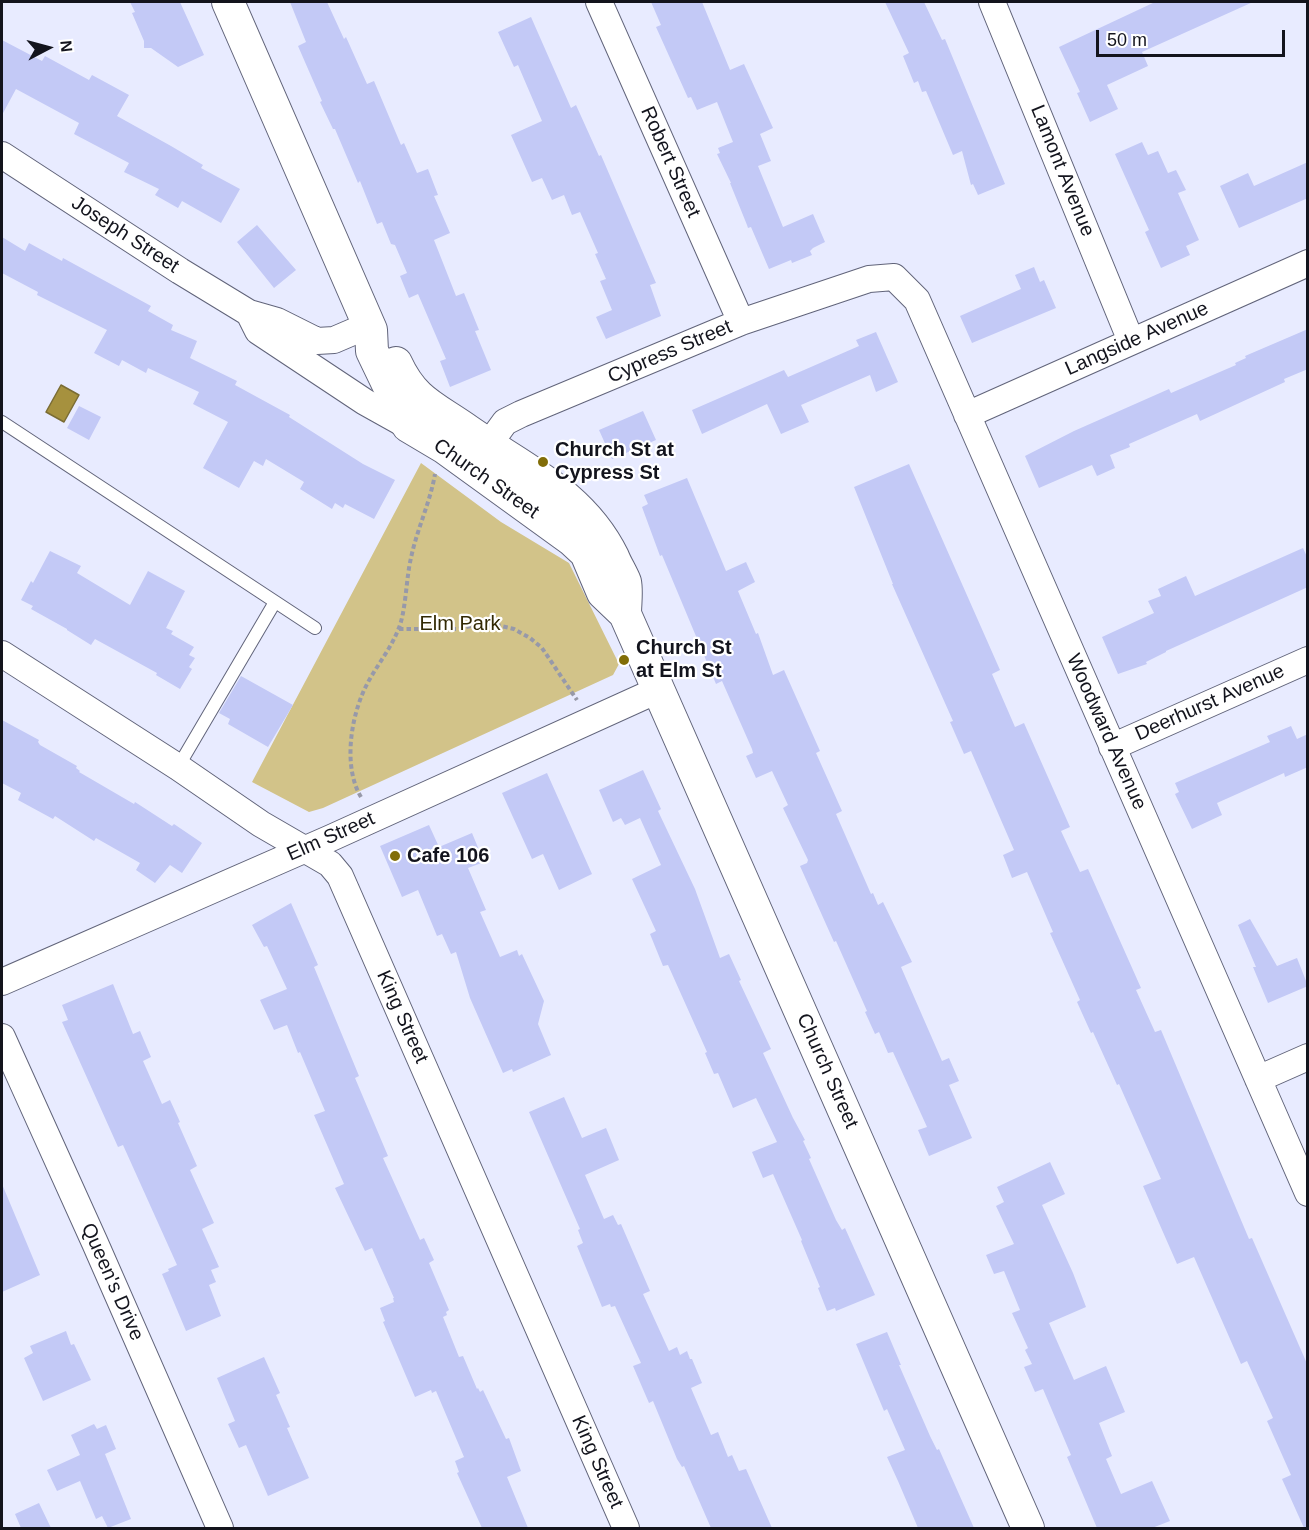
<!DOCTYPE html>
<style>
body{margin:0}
#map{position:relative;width:1309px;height:1530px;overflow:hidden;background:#e8ebff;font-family:Arial,sans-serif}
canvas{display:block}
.frame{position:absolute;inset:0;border:3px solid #13141d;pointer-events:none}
.north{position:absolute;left:18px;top:18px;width:60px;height:60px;-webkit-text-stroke:4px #fff;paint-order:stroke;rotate:84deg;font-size:16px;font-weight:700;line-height:24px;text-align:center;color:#13141d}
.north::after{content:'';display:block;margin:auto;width:21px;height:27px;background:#13141d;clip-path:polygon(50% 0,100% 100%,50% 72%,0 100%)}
.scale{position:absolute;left:1096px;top:30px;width:189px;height:27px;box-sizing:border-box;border:3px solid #13141d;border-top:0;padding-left:8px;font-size:18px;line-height:21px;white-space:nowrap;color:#13141d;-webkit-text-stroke:4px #fff;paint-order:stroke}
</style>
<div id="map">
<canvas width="1309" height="1530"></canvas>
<div class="frame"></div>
<div class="north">N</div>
<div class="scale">50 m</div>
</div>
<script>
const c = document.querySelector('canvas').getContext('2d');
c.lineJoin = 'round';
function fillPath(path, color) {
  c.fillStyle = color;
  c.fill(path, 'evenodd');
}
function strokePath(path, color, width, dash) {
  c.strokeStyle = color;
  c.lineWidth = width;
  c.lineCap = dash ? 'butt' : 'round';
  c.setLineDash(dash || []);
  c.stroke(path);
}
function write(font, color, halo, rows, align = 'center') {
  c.font = font + ' Arial,sans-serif';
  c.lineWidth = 4.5;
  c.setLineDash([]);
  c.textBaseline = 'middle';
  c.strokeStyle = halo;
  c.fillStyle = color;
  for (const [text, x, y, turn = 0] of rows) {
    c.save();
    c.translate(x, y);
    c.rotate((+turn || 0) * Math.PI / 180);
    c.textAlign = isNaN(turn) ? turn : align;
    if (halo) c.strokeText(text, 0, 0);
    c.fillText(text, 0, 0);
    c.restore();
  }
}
fillPath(new Path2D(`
 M421,463L501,522L569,563L619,664L613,675L323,808L309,812L252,782Z`), '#d2c389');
const water = new Path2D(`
 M61,385L79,395L64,422L46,412Z`);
fillPath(water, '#a6913e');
strokePath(water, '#7a6c34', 1.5);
fillPath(new Path2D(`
 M130,2H180L204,55L178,67L151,48H144V41L132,13L135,12Z
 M290,2H327L344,39L346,37L367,84L374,81L401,145L404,143L417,173L428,169L438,195L434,196L450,233L434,240L456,296L464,293L479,330L475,331L491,370L450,387L440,361L446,359L418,294L409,298L400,276L407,273L395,245L391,244L382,222L377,224L360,181L358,183L335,129H333L320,102L322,101L298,46L306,42Z
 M651,2H702L730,70L744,64L773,128L760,134L771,161L758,166L783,227L813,214L825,242L813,248L810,251L812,255L792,263L791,260L769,269L751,227L748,228L747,225L730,183H731L717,154L720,153L718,148L733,142L717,102L697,110L691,97L688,98L656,27L661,25Z
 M885,2H924L942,40L945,39L1005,184L978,195L973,184L971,185L962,151L953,155L926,91L922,92L918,81L914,83L903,56L909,53Z
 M1155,2H1253L1142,52L1148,66L1107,85L1118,109L1090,122L1077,93L1080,92L1059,47Z
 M531,17L571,108L576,105L599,156L601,155L656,283L650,285L661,316L606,339L596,317L612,310L600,281L606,279L595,254L598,253L580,212L572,215L564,195L552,200L542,178L532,182L511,135L542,121L518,65L514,67L498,32Z
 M2,40L42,61L45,56L89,80L92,75L129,95L117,116L171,146L203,165L201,168L240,189L221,223L182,201L178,208L155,195L159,189L124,172L129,163L74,134L79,123L16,89L2,115Z
 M1142,142L1148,155L1158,151L1168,173L1176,170L1186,190L1178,193L1199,240L1186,246L1190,255L1161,268L1145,232L1149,230L1115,154Z
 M1308,162V198L1239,228L1220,186L1248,173L1254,186Z
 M257,225L296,270L274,288L237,242Z
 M2,237L25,251L29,243L62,261L63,258L151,306L148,311L173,325L171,330L197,341L190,358L237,381L235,385L290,415L289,417L363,464L395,480L374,519L345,504L343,508L335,503L332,509L300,489L304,482L266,459L263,466L254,461L239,488L203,468L228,422L193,404L199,392L148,368L146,373L122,360L119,366L94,353L107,330L37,295L38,292L2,273Z
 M1034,267L1040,282L1044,280L1056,308L972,343L960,316L1021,289L1015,275Z
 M1308,329V369L1284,379L1285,382L1200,421L1197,414L1129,444L1130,447L1110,455L1115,468L1097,476L1092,465L1039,488L1025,456L1074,431L1169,389L1171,393L1236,365L1235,363L1246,358L1245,356Z
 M876,332L898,382L876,392L870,375L801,405L809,422L781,434L767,404L702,434L692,410L784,370L788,377L859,346L856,340Z
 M79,406L101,417L89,440L67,428Z
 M643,411L656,440L612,459L599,430Z
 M909,464L1000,670L992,674L1015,727L1024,723L1070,827L1061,831L1080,872L1088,869L1141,988L1136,990L1155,1032L1161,1030L1249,1239L1252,1238L1308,1366V1528H1304L1282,1479L1291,1475L1267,1421L1273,1418L1247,1361L1241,1364L1194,1257L1177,1264L1159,1223L1143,1186L1161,1179L1119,1084L1117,1085L1093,1032L1091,1033L1077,1002L1080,1000L1050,933L1053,932L1027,872L1012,878L1003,855L1014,850L971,751L964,754L950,722L953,721L892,584H893L854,487Z
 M687,478L726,571L746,562L755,582L738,591L756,634L758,633L773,675L784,670L820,751L816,753L842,811L836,814L871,894L873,893L878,905L883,902L912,962L901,967L942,1061L949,1058L959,1081L949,1085L972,1138L929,1156L918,1130L927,1127L893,1052L888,1053L879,1032L875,1034L865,1012L867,1011L836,941L834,942L800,866L807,863L808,860L783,808L788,805L772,771L756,778L746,756L753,753L752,749L722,681L716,684L662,555L660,556L642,507L648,504L644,495Z
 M1303,548L1308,559V587L1166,651V652L1146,662L1147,664L1118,674L1102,637L1154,613L1148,601L1161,596L1158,589L1186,576L1195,596Z
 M50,551L81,566L77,573L130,605L148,571L185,591L166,628L173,631L171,634L194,647L189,655L195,658L189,667L192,669L180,689L156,675L157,673L95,639L91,645L67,630V629L31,609L33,606L21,600L31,581L33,583Z
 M241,676L293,705L268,747L228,724L230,719L219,713Z
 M2,720L39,740L38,742L40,745L77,766L76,768L80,771L79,772L134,804L135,802L172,826L174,824L202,843L182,873L170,865L155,883L136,870L140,863L96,838L94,841L55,816L53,819L18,800L21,793L2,783Z
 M1291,726L1297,739L1308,734V767L1285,777L1284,773L1217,803L1222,815L1192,829L1175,794L1179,792L1175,783L1270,742L1267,736Z
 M643,770L661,809L658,811L695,889L720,958L729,954L741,980L739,981L771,1049L763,1053L793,1118L805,1140L803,1141L811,1158L809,1159L836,1220L842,1230L845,1228L875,1295L836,1311L835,1308L827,1311L818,1288L820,1287L801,1241L802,1240L773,1174L763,1178L752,1152L777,1142L756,1098L733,1108L718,1073L714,1074L705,1053L707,1052L668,965L663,966L650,934L656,931L632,879L661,865L640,818L625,825L621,818L613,822L599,790Z
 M547,773L592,874L559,890L543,854L532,859L502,793Z
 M429,825L439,847L472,833L484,862L468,868L486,910L480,912L500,957L517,950L519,956L522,954L544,1001L538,1024L551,1055L513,1072L512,1069L503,1073L470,998L456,952L451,954L442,934L437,936L418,890L402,897L380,846Z
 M291,903L318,965L314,967L359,1076L355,1078L388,1156L383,1158L420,1240L424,1238L434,1260L429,1263L449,1310L446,1312L447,1315L443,1317L459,1357L463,1356L477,1389L478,1388L480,1392L483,1390L506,1439L509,1438L521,1471L507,1477L528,1528H482L457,1473L459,1472L455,1461L464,1457L436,1391L432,1393L431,1390L415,1397L383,1322L385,1321L380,1308L394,1302L393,1298H394L372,1248L365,1251L335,1188L344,1184L314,1115L325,1111L300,1052L298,1053L287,1025L274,1030L260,1000L287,989L267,946L264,947L252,925Z
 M1250,919L1277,966L1297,958L1308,986L1268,1003L1253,967H1256L1238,925Z
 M113,984L133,1034L140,1031L151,1057L143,1061L162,1104L170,1100L180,1122L178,1123L197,1166L190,1170L214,1223L202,1229L219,1267L211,1270L216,1282L209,1285L221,1316L186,1331L162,1274L169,1271L168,1269L177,1265L123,1145L118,1147L62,1022L68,1020L62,1005Z
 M564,1097L582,1138L606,1128L619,1160L585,1175L604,1219L613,1215L618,1225L621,1224L650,1291L643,1294L669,1351L677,1347L680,1355L687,1351L690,1359H692L702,1383L691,1388L711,1435L718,1432L728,1457L732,1455L739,1471L746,1469L772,1528H711L684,1466L682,1467L677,1459L653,1401L649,1403L633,1366L641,1363L615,1306L611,1307L610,1304L602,1307L577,1246L583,1243L578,1230L580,1229L529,1112Z
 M1050,1162L1065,1194L1042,1205L1073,1273L1086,1307L1049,1323L1074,1380L1106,1366L1125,1412L1099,1423L1112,1456L1106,1459L1121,1494L1152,1481L1170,1521L1152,1528H1097L1067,1457L1071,1455L1043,1389L1035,1392L1024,1367L1032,1364L1025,1350L1028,1348L1012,1313L1020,1310L1004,1271L994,1274L986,1255L1014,1244L996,1206L1004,1202L997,1187Z
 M2,1184L40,1275L2,1292Z
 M66,1331L71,1345L74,1344L91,1380L43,1401L24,1358L33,1353L30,1346Z
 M887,1332L901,1365H899L930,1436L937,1450L939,1449L974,1528H918L898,1481L887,1457L905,1450L887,1409L884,1411L856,1344Z
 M264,1357L280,1393L276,1395L290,1427L287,1428L309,1478L268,1496L246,1445L239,1448L228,1424L235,1421L217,1378Z
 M94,1424L97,1429L106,1425L116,1449L105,1454L131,1519L108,1528L102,1516L96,1519L80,1481L57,1491L47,1470L80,1455L71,1435Z
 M39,1503L51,1528H21L15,1514Z`), '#c3c9f6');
const service = new Path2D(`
 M2,422L315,628
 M178,767L275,602`);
const minor = new Path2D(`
 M599,2L741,322
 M992,2L1131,341
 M2,155L180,271L249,313L277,321L317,341L334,340L369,325
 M249,313L258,331L365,402L408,426
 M967,415L1308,263
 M478,459L505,422L521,414L741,322L869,279L894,277L917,300L1308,1193
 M2,654L178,767L261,824L330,864L340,876L626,1528
 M1112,747L1308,660
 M2,982L331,838L660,689
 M2,1037L95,1243L220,1528
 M1258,1079L1308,1057`);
const tertiary = new Path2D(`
 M228,2L371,330L372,351L408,426L445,448L572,540L586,553L603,593L625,614L1028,1528
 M396,363C413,400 432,406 464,428C520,468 581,492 613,557C616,565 622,574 625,582C627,591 625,604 625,614`);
strokePath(service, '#61647a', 14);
strokePath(minor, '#61647a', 28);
strokePath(tertiary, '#61647a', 34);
strokePath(new Path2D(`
 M399,629H457L481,624L497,625L514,629L530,638L542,648L577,700
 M361,797C344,769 350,724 362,695C371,672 389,653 398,630C406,613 406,578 411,558C417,529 430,503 435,474`), '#9799a9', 4, [4.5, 3]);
strokePath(service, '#fff', 12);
strokePath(minor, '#fff', 26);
strokePath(tertiary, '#fff', 32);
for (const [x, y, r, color] of [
 [543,462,6,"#816d08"],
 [624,660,6,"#816d08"],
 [395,856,6,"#816d08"]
]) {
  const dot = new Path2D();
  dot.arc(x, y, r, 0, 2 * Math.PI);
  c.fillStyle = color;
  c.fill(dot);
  strokePath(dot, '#fff', 2);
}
write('20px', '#13141d', '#fff', [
 ["Robert Street",670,162,66],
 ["Lamont Avenue",1062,171,68],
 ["Joseph Street",125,235,33],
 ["Langside Avenue",1137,339,-24],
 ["Cypress Street",670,352,-23],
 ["Church Street",486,479,35],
 ["Deerhurst Avenue",1210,703,-24],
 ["Woodward Avenue",1106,732,66],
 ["Elm Street",331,837,-24],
 ["King Street",402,1017,66],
 ["Church Street",827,1071,66],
 ["Queen's Drive",112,1282,66],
 ["King Street",597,1462,66]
]);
write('bold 20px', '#13141d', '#fff', [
 ["Church St at",555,450],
 ["Cypress St",555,473],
 ["Church St",636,648],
 ["at Elm St",636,671],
 ["Cafe 106",407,856]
], 'left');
write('20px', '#322904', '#fff', [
 ["Elm Park",460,624]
]);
</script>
